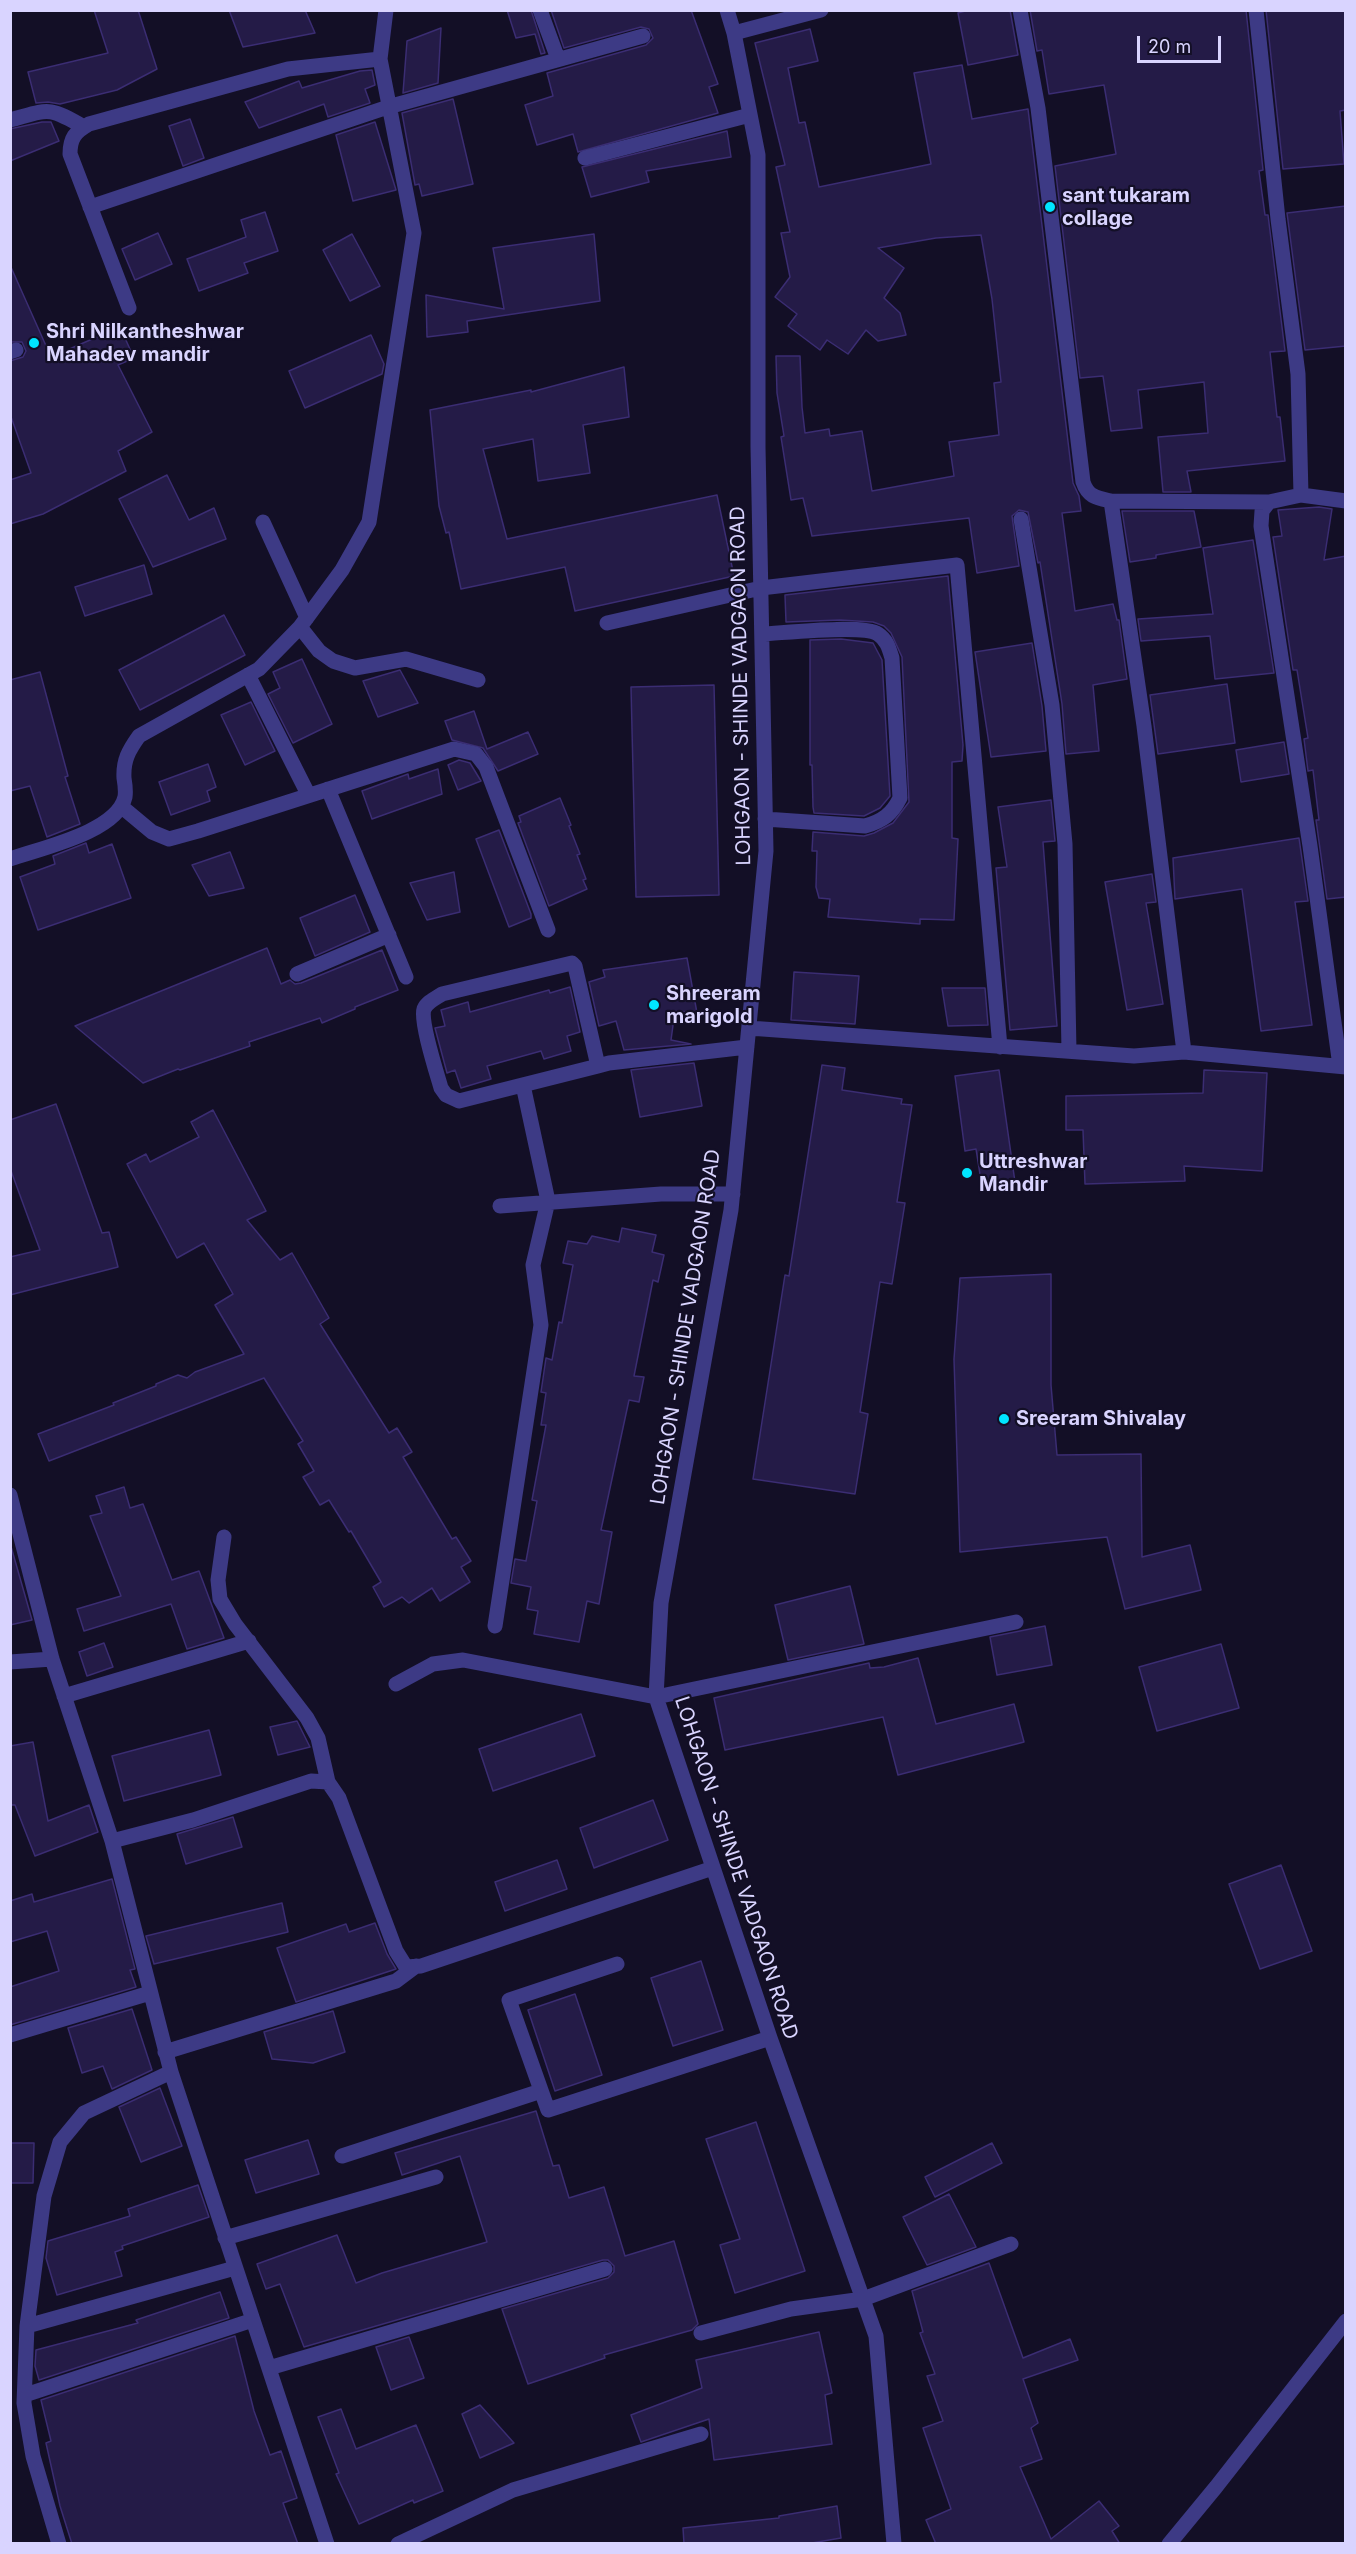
<!DOCTYPE html>
<style>
body{margin:0}
#map{position:relative;width:1356px;height:2554px;overflow:hidden;background:#130f26;font-family:Inter,sans-serif}
canvas{display:block}
.frame{position:absolute;inset:0;border:12px solid #d9d4ff;pointer-events:none}
.scale{position:absolute;left:1137px;top:36px;width:84px;height:27px;box-sizing:border-box;border:3px solid #d9d4ff;border-top:0;padding-left:8px;font-size:18px;line-height:21px;white-space:nowrap;color:#d9d4ff;-webkit-text-stroke:4px #130f26;paint-order:stroke}
</style>
<div id="map">
<canvas width="1356" height="2554"></canvas>
<div class="frame"></div>
<div class="scale">20 m</div>
</div>
<script>
const c = document.querySelector('canvas').getContext('2d');
c.lineJoin = 'round';
function fillPath(path, color) {
  c.fillStyle = color;
  c.fill(path, 'evenodd');
}
function strokePath(path, color, width, dash) {
  c.strokeStyle = color;
  c.lineWidth = width;
  c.lineCap = dash ? 'butt' : 'round';
  c.setLineDash(dash || []);
  c.stroke(path);
}
function write(font, color, halo, rows, align = 'center') {
  c.font = font + ' Inter,sans-serif';
  c.lineWidth = 4.5;
  c.setLineDash([]);
  c.textBaseline = 'middle';
  c.strokeStyle = halo;
  c.fillStyle = color;
  for (const [text, x, y, turn = 0] of rows) {
    c.save();
    c.translate(x, y);
    c.rotate((+turn || 0) * Math.PI / 180);
    c.textAlign = isNaN(turn) ? turn : align;
    if (halo) c.strokeText(text, 0, 0);
    c.fillText(text, 0, 0);
    c.restore();
  }
}
const building = new Path2D(`
 M94,10H138L157,69L117,90L60,104L48,102L36,103L28,72L108,53Z
 M229,10H305L315,33L243,47Z
 M507,10H531L545,53L541,54L535,34L516,38Z
 M551,10H691L718,84L709,87L718,113L578,152L573,134L537,145L525,105L553,96L547,73L646,45L653,38L649,29L641,27L564,48Z
 M969,10H1010L1018,55L968,65L958,13Z
 M1030,10H1246L1263,170L1259,171L1265,215H1268L1285,351L1270,352L1277,417H1280L1285,461L1187,471L1191,492H1163L1158,437L1208,433L1204,382L1138,390L1142,428L1111,431L1103,376L1080,378L1055,166L1116,154L1104,85L1049,94L1042,50L1037,51Z
 M1266,10H1346V110L1340,111L1344,164L1283,169Z
 M441,28L438,83L403,93L407,41Z
 M810,29L818,61L788,68L799,123L805,122L819,187L931,164L914,73L962,65L972,119L1028,109L1073,483L1079,496L1081,511L1062,513L1075,611L1113,604L1117,620H1119L1127,679L1093,685L1099,751L1066,754L1062,704L1040,562L1038,563L1028,512L1019,510L1012,516L1019,566L977,573L969,518L812,536L803,498L791,500L781,437L784,436L777,393L776,356H800L802,407L805,433L829,429L830,436L862,431L872,491L954,476L949,442L999,435L994,383L1001,382L992,299L981,235L936,238L878,248L904,268L884,298L900,313L906,335L878,341L866,330L848,354L827,340L820,350L788,326L797,314L775,297L790,277L781,233L790,232L776,167L785,165L755,43Z
 M372,70L375,85L365,89L370,103L328,117L324,104L259,128L245,102L299,81L302,88L360,71Z
 M453,99L473,184L422,196L419,184L415,185L402,113Z
 M190,119L204,158L183,166L169,126Z
 M42,122H51L59,141L10,161V129Z
 M375,122L396,190L353,201L336,135Z
 M727,131L731,157L646,171L649,182L591,197L582,167Z
 M1346,206V346L1305,350L1287,213Z
 M265,212L278,251L244,263L248,273L199,291L187,259L246,237L241,220Z
 M158,233L172,264L135,280L122,249Z
 M352,234L380,286L350,301L323,250Z
 M594,234L600,301L467,321L468,332L427,337L426,295L504,309L493,248Z
 M10,265L51,357L120,327L134,358L118,365L152,432L118,451L126,471L43,514L10,524V480L31,473L10,414V361L23,357L26,351L22,342H10Z
 M371,335L384,364L382,374L305,408L289,371Z
 M624,367L629,417L583,425L590,473L538,481L533,439L483,449L507,539L717,495L734,576L575,611L565,567L461,589L449,532L446,533L439,506L430,410L531,390V392Z
 M167,475L189,520L214,508L226,539L153,567L119,499Z
 M1319,507L1332,509L1324,560L1346,556V897L1327,899L1316,820H1319L1313,770L1308,771L1304,739L1308,738L1297,670H1293L1273,537L1282,536L1278,510Z
 M1122,511H1194L1201,547L1156,555V558L1130,562Z
 M1253,540L1274,673L1215,679L1210,636L1141,641L1138,619L1213,614L1203,548Z
 M144,565L152,594L85,616L75,587Z
 M948,576L963,745L962,761L952,762V838L958,839L954,920L920,919V924L828,917L830,899L819,898L816,887L817,851H812L813,832L864,836L874,833L893,823L909,802L902,657L891,633L884,626L873,622L840,620L786,622L785,595Z
 M224,615L245,655L140,710L119,670Z
 M841,639L873,643L882,660L890,796L880,808L864,816L814,813L813,807L812,765H810V640Z
 M1032,643L1042,706L1046,751L991,757L975,652Z
 M302,659L332,724L293,743L268,694L280,688L273,672Z
 M400,670L418,703L378,717L363,681Z
 M40,672L68,776L65,777L80,824L47,837L30,786L10,791V680Z
 M1227,684L1235,743L1158,754L1150,695Z
 M714,685L719,895L636,897L631,687Z
 M251,702L275,751L245,765L221,715Z
 M474,711L487,749L528,732L538,754L498,771L483,748L452,740L445,721Z
 M1284,742L1289,774L1241,782L1236,750Z
 M459,760L470,763L481,781L458,790L448,765Z
 M208,764L216,787L207,791L210,801L171,815L159,782Z
 M438,769L442,794L372,819L362,791L408,774L409,779Z
 M560,798L571,825L569,826L580,854L577,855L586,879L583,880L587,889L549,906L518,823L521,822L519,816Z
 M1051,800L1055,841L1043,842L1057,1026L1010,1030L996,868L1007,867L998,807Z
 M499,830L531,914V918L509,927L476,839Z
 M1299,838L1308,901L1295,902L1312,1025L1261,1031L1242,889L1175,899L1173,858Z
 M86,843L89,853L112,844L131,898L38,930L20,877L55,864L53,856Z
 M230,852L244,888L209,896L192,865Z
 M454,872L460,912L427,920L410,883Z
 M1152,874L1156,902L1146,903L1163,1004L1127,1010L1105,882Z
 M355,895L370,932L315,956L300,918Z
 M267,948L281,984L290,980L295,984L301,983L382,950L398,990L355,1007V1009L322,1023L320,1018L249,1042L250,1046L180,1070L178,1069L143,1083L75,1026Z
 M687,958L697,1013L675,1011L671,1040L691,1044L624,1050L616,1021L599,1026L589,982L605,977L603,970Z
 M794,972L859,976L855,1024L791,1020Z
 M570,987L580,1032L567,1036L571,1051L544,1059L541,1051L487,1066L491,1079L461,1088L455,1070L447,1073L435,1028L445,1026L441,1010L468,1002L470,1012L549,990L550,993Z
 M942,988H985L988,1025L948,1026Z
 M694,1063L702,1106L640,1117L631,1070Z
 M822,1065L845,1068L842,1090L902,1099L901,1104L912,1105L897,1202L905,1203L892,1284L880,1282L860,1412L868,1414L855,1494L753,1479L785,1275L789,1276Z
 M999,1070L1015,1182L982,1187L976,1149L965,1151L955,1076Z
 M1204,1070L1267,1073L1262,1171L1184,1166L1185,1181L1085,1184L1083,1130H1066V1096L1203,1093Z
 M56,1104L102,1233L109,1232L118,1267L10,1295V1257L40,1250L10,1168V1120Z
 M213,1110L266,1211L247,1220L280,1260L292,1253L329,1318L320,1324L389,1433L397,1428L412,1452L403,1457L452,1539L456,1537L471,1561L461,1567L470,1582L440,1601L432,1588L409,1603L402,1597L384,1607L373,1587L381,1582L351,1531L349,1532L329,1500L320,1505L303,1477L314,1471L298,1444L303,1441L264,1378L49,1461L38,1434L114,1405L113,1403L156,1386V1384L178,1375L187,1378L195,1372L244,1354L215,1305L233,1294L204,1243L177,1258L127,1164L146,1154L150,1162L199,1137L191,1122Z
 M622,1228L656,1235L652,1252L664,1255L658,1282L653,1280L634,1376L644,1377L639,1402L629,1400L601,1530L612,1532L599,1604L587,1601L579,1642L534,1634L538,1611L527,1609L531,1587L511,1583L515,1559L526,1561L537,1501L532,1500L546,1425H541L546,1393L541,1392L546,1358L552,1360L559,1322L562,1323L573,1265L563,1263L568,1241L587,1244L592,1236L619,1242Z
 M1051,1274V1385L1057,1455L1141,1454L1142,1557L1190,1545L1201,1590L1125,1609L1107,1537L960,1552L954,1359L960,1278Z
 M124,1487L130,1508L143,1504L172,1580L199,1571L224,1638L187,1649L171,1604L84,1631L77,1609L121,1596L90,1516L102,1513L96,1496Z
 M10,1543L32,1620L10,1625Z
 M850,1586L864,1644L788,1660L775,1605Z
 M1045,1626L1052,1665L997,1675L990,1637Z
 M104,1643L113,1667L87,1676L79,1652Z
 M1221,1644L1239,1708L1157,1731L1139,1667Z
 M918,1658L936,1724L1014,1704L1024,1742L898,1775L883,1717L725,1750L714,1698L869,1663L870,1668L884,1667Z
 M581,1714L595,1756L493,1791L479,1749Z
 M297,1721L310,1747L278,1755L270,1727Z
 M209,1730L221,1775L124,1801L112,1756Z
 M33,1742L48,1821L89,1805L98,1832L35,1856L15,1805H10V1746Z
 M653,1800L668,1840L594,1868L580,1828Z
 M233,1817L242,1847L186,1864L177,1834Z
 M557,1860L567,1889L505,1911L495,1882Z
 M1281,1865L1312,1951L1260,1969L1229,1884Z
 M112,1879L135,1969L130,1970L136,1987L10,2025V1987L59,1971L47,1931L10,1942V1901L32,1894L34,1902Z
 M282,1903L288,1932L154,1964L146,1936Z
 M375,1923L387,1954L396,1969L296,2002L277,1948L346,1924L349,1932Z
 M701,1961L723,2030L673,2046L651,1978Z
 M575,1994L602,2075L555,2091L528,2010Z
 M132,2009L152,2070L112,2089L103,2066L82,2073L68,2028Z
 M333,2011L345,2052L313,2063L272,2059L264,2032Z
 M160,2088L182,2146L141,2162L119,2107Z
 M536,2111L553,2166L559,2165L569,2198L604,2187L625,2256L674,2241L698,2324L692,2330L604,2355L605,2358L528,2384L502,2309L608,2278L614,2272V2266L608,2260H603L304,2347L280,2284L266,2289L257,2264L337,2235L356,2283L382,2273L487,2242L460,2156L402,2175L395,2153Z
 M756,2122L805,2271L735,2293L720,2245L740,2239L706,2139Z
 M308,2140L319,2174L256,2193L245,2160Z
 M10,2143H34L33,2183H10Z
 M992,2143L1002,2163L935,2197L925,2177Z
 M198,2185L209,2217L122,2246L123,2249L115,2252L122,2276L57,2295L46,2258L48,2241L130,2216L128,2209Z
 M949,2194L976,2247L927,2265L903,2217Z
 M989,2263L1023,2358L1070,2339L1078,2360L1023,2379L1038,2423L1031,2428L1042,2459L1020,2467L1051,2539L1099,2501L1119,2526L1112,2531L1120,2544H936L926,2520L951,2509L923,2428L943,2421L927,2376L935,2374L920,2333L923,2332L912,2291Z
 M220,2292L229,2318L39,2380L35,2366L36,2350L138,2323L136,2320Z
 M819,2332L832,2393L825,2395L832,2444L714,2460L709,2419L641,2442L631,2415L702,2388L696,2360Z
 M235,2336L254,2411L270,2455L281,2451L297,2498L283,2503L298,2544H72L60,2506L46,2443L51,2441L41,2400Z
 M409,2337L424,2378L391,2390L376,2347Z
 M480,2405L514,2443L480,2458L462,2414Z
 M341,2409L356,2449L416,2425L443,2491L414,2503L413,2500L359,2524L336,2474L339,2473L318,2417Z
 M837,2506L841,2538L806,2544H684L683,2528L779,2518V2516Z`);
fillPath(building, '#241b47');
strokePath(building, '#3b2d73', 1.5);
strokePath(new Path2D(`
 M540,10L558,59
 M727,10L734,33L758,155V447L766,851L731,1210L661,1603L656,1697L770,2038L876,2336L894,2544
 M1020,10L1038,108L1083,482C1088,497 1097,498 1111,501L1144,726L1184,1052
 M1256,10L1278,219L1298,374L1301,495L1346,501
 M734,33L821,10
 M10,120C50,109 47,106 84,127
 M585,158L750,115
 M90,207L388,107L643,36
 M129,308L70,154C70,138 75,132 89,124L288,69L380,59
 M10,352L16,350
 M1301,495L1269,502L1262,511L1261,526L1310,846L1340,1066
 M1111,501L1269,502
 M1021,519L1052,705L1065,844L1069,1051
 M263,522L307,618
 M607,623L761,588L957,565L1000,1047
 M300,627L319,651L333,661L355,668L406,659L478,680
 M762,634C784,633 863,624 878,634C887,640 889,648 892,658L900,798C892,814 883,821 865,826L765,819
 M248,675L308,794
 M328,789L406,977
 M122,807L152,832L169,839L198,831L454,749L476,754L486,767L548,930
 M10,859C41,848 117,832 125,797C126,791 125,784 124,778C123,760 129,750 139,736L259,669L300,627L342,570L369,522L414,233L380,59L386,10
 M297,974L389,935
 M749,1028L1134,1056L1184,1052L1346,1067
 M598,1066L575,966L572,963L442,994C436,998 427,1002 424,1009C420,1021 437,1074 441,1088L446,1095L459,1101L598,1066L609,1063L747,1047
 M500,1206L661,1194H733
 M10,1495L52,1659L112,1841L171,2072L327,2544
 M224,1537L218,1580L220,1599L235,1624L307,1718L318,1738L328,1782
 M495,1626L541,1325L533,1265L548,1201L523,1085
 M10,1662L52,1659
 M396,1684L433,1664L463,1660L656,1697L1016,1622
 M64,1696L249,1641
 M112,1841L193,1820L311,1781L328,1782L339,1798L396,1951L406,1967L421,1966L713,1868
 M617,1964L509,2000L548,2110L770,2038
 M10,2035L150,1993
 M165,2052L396,1981L416,1966
 M342,2156L541,2091
 M225,2238L436,2177
 M27,2326L235,2268
 M701,2333L791,2309L863,2299L1011,2244
 M269,2368L605,2269
 M25,2395L253,2320
 M59,2544L33,2456L24,2403L27,2326L44,2196L60,2142L84,2113L171,2072
 M398,2544L513,2490L701,2434
 M1169,2544L1216,2487L1346,2321`), '#3d3a85', 15);
for (const [x, y, r, color] of [
 [1050,207,6,"#00e5ff"],
 [34,343,6,"#00e5ff"],
 [654,1005,6,"#00e5ff"],
 [967,1173,6,"#00e5ff"],
 [1004,1419,6,"#00e5ff"]
]) {
  const dot = new Path2D();
  dot.arc(x, y, r, 0, 2 * Math.PI);
  c.fillStyle = color;
  c.fill(dot);
  strokePath(dot, '#130f26', 2);
}
write('bold 20px', '#d9d4ff', '#130f26', [
 ["sant tukaram",1062,196],
 ["collage",1062,219],
 ["Shri Nilkantheshwar",46,332],
 ["Mahadev mandir",46,355],
 ["Shreeram",666,994],
 ["marigold",666,1017],
 ["Uttreshwar",979,1162],
 ["Mandir",979,1185],
 ["Sreeram Shivalay",1016,1419]
], 'left');
write('20px', '#d9d4ff', '#130f26', [
 ["LOHGAON - SHINDE VADGAON ROAD",741,686,-91],
 ["LOHGAON - SHINDE VADGAON ROAD",686,1327,-81],
 ["LOHGAON - SHINDE VADGAON ROAD",736,1868,72]
]);
</script>
